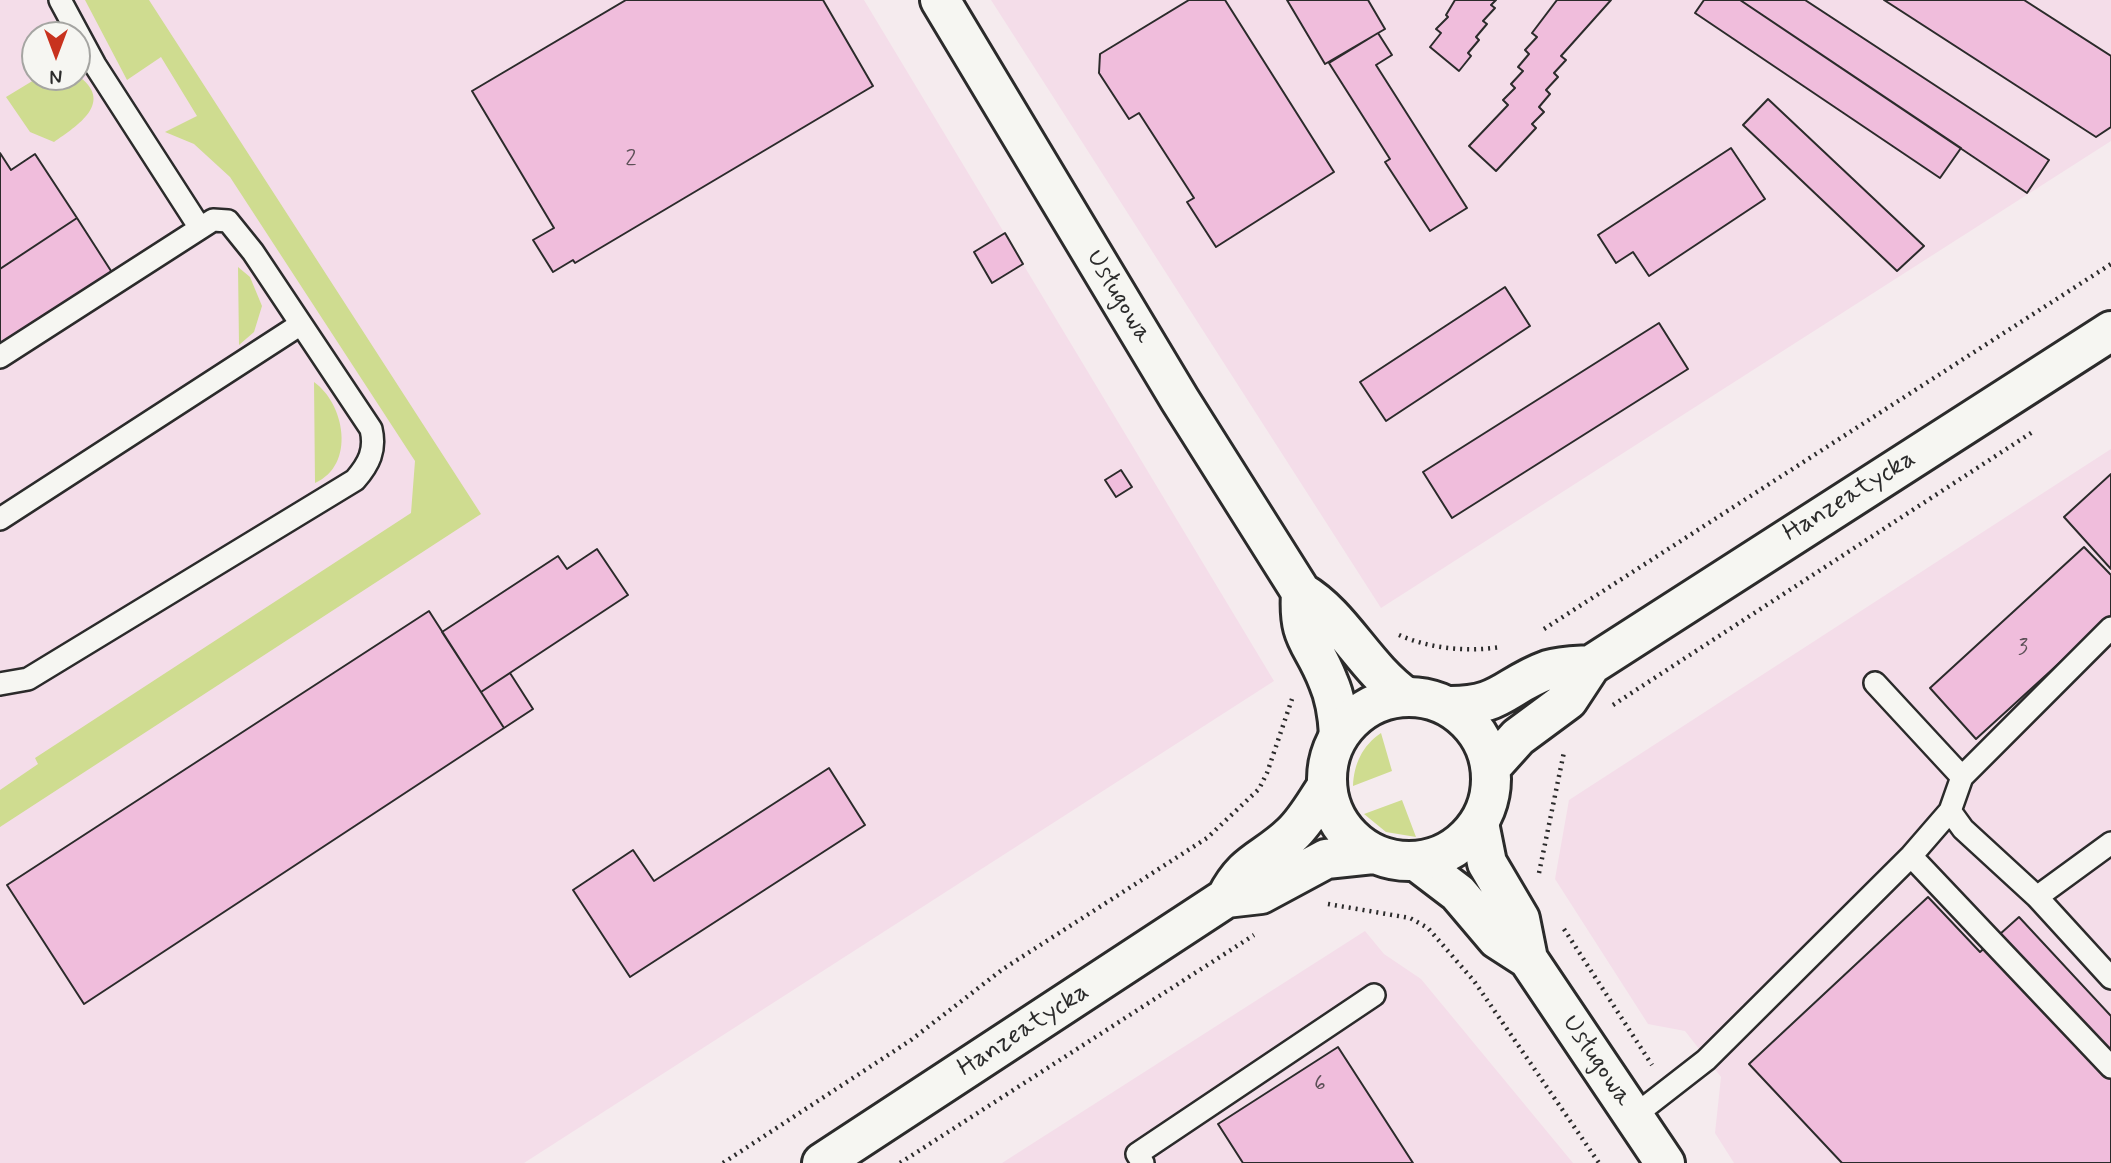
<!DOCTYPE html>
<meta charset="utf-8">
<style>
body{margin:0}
#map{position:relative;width:2111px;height:1163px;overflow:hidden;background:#f5ebee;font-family:Mynerve,sans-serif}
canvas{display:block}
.north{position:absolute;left:21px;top:21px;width:70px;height:70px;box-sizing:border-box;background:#f6f6f2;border:2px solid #a5a5a2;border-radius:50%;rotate:180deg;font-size:19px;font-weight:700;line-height:28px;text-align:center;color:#2b2b2b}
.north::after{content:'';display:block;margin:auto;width:24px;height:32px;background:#c8321e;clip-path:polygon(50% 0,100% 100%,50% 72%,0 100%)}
</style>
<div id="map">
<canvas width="2111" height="1163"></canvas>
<div class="north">N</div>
</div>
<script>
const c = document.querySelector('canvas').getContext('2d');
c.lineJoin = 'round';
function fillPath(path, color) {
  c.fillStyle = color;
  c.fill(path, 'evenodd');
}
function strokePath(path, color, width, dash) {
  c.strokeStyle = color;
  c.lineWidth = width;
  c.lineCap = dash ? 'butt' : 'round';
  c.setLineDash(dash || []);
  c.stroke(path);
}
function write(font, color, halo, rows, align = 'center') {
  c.font = font + ' Mynerve,sans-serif';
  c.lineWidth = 5;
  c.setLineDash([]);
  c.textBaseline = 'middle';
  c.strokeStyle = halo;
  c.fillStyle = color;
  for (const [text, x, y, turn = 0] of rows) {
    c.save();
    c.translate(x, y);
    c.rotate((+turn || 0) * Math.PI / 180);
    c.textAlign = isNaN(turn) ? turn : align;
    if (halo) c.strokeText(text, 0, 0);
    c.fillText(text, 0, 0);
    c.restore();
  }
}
fillPath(new Path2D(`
 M0,0H864L1274,681L524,1163H0ZM35,35H77V77H35Z
 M991,0H2111V141L1381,608Z
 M2111,449V1163H1734L1715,1133L1721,1077L1685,1031L1648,1024L1555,879L1569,800Z
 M1365,931L1384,954L1421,979L1573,1163H1002Z`), '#f4dde9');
fillPath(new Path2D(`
 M85,0H149L481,514L0,827V790L38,764L35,758L411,513L415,461L230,177L194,144L165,132L197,116L161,57L127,80Z
 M77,75C116,102 77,126 54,142L30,132L6,97L39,77Z
 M238,267L250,277L262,306L254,332L239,345Z
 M314,382C345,404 356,465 315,483Z
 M1381,733L1392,771L1353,786C1354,764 1362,746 1381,733Z
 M1402,800L1416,837L1386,832L1364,814Z`), '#cfdc90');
const building = new Path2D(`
 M626,0H823L873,86L575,263L573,260L553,272L533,240L554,228L472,91Z
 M1189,0H1225L1334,172L1216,247L1187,202L1194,198L1139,113L1129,119L1099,73L1100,54Z
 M1287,0H1368L1385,29L1325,64Z
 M1455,0H1496L1491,5L1495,8L1483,21L1487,24L1476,37L1479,40L1468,53L1471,56L1459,71L1430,47L1441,33L1436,29L1448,17L1446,15Z
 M1557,0H1611L1561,56L1566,60L1554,73L1558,77L1546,90L1550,94L1539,107L1544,112L1532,124L1536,128L1496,171L1469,146L1508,105L1503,100L1515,88L1511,84L1523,71L1518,67L1529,54L1525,50L1537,37L1532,33Z
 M1704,0H1740L1961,148L1940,178L1695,13Z
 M1740,0H1805L2049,160L2027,193Z
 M1884,0H2024L2111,56V127L2096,137Z
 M1378,33L1392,55L1376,65L1467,208L1430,231L1385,162L1390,159L1329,63Z
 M1768,99L1924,246L1897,271L1743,125Z
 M1731,148L1765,199L1649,276L1633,252L1616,263L1598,235Z
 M0,153L11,170L35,154L77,218L0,269Z
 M77,218L113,274L0,348V269Z
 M1005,233L1023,264L992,283L974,252Z
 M1505,287L1530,326L1386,421L1360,382Z
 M1659,323L1688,369L1452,518L1423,472Z
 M1121,470L1132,487L1116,497L1105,480Z
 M2111,474V569L2064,517Z
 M2084,547L2111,575V616L1976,739L1930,688Z
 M597,549L628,595L481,692L442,632L558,556L567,569Z
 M429,611L504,728L84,1004L7,885Z
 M510,673L533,709L504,728L481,692Z
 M829,768L865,825L630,977L573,890L633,850L654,881Z
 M1928,897L1980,952L2019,917L2111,1016V1163H1842L1749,1064Z
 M1338,1047L1413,1163H1243L1218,1124Z`);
fillPath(building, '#f0bddc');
strokePath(building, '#2b2b2b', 2);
const lane = new Path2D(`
 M60,0L95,65L200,228
 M0,357L213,220L228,221L253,252L371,429C376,450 369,464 355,480L28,679L0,684
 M0,519L301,324
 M1875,683L1962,777
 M1950,811L1963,829L2037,897L2111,978
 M1911,856L2111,1067
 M2037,897L2111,843
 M1634,1116L1706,1060L1911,856L1950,811L1962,777L2111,628
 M1143,1163L1137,1154L1374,995`);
const street = new Path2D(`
 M940,0L1180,400L1301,592C1343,617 1363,666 1406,697
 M1301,592C1298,641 1312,640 1328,681C1336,699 1338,716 1339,735
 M1479,823L1487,863L1520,919L1528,959
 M1416,861L1458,893L1497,939L1528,959L1665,1163`);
const secondary = new Path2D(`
 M1327 779a82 82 0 1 1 164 0a82 82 0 1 1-164 0Z
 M1447,706C1502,707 1504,686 1548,670C1562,666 1577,666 1591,665
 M1491,767L1518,737L1568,700L1591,665L2111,331
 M1226,898C1245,860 1264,861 1292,834C1306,821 1316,802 1327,786
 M822,1163L1226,898L1261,894L1326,859L1373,854`);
strokePath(lane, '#2b2b2b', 26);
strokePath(street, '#2b2b2b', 44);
strokePath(secondary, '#2b2b2b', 44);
strokePath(new Path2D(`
 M1544,629L2111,264
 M1399,635C1431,649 1468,652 1501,647
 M1613,705L2034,431
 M1539,873L1564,752
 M1328,904L1410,918L1428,928L1474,981L1599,1163
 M1564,929L1652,1065
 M723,1163L911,1040L1003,969L1207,838L1259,789L1267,773L1292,699
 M900,1163L1254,935`), '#2b2b2b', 4.5, [2, 5]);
strokePath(lane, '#f6f6f2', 21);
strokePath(street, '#f6f6f2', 38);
strokePath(secondary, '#f6f6f2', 38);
write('23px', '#5c5057', null, [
 ["2",631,160],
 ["3",2023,649],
 ["6",1320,1085]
]);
write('26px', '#2b2b2b', '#f6f6f2', [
 ["Usługowa",1118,297,59],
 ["Hanzeatycka",1850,497,-32],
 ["Hanzeatycka",1024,1031,-33],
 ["Usługowa",1596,1061,56]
]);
</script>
